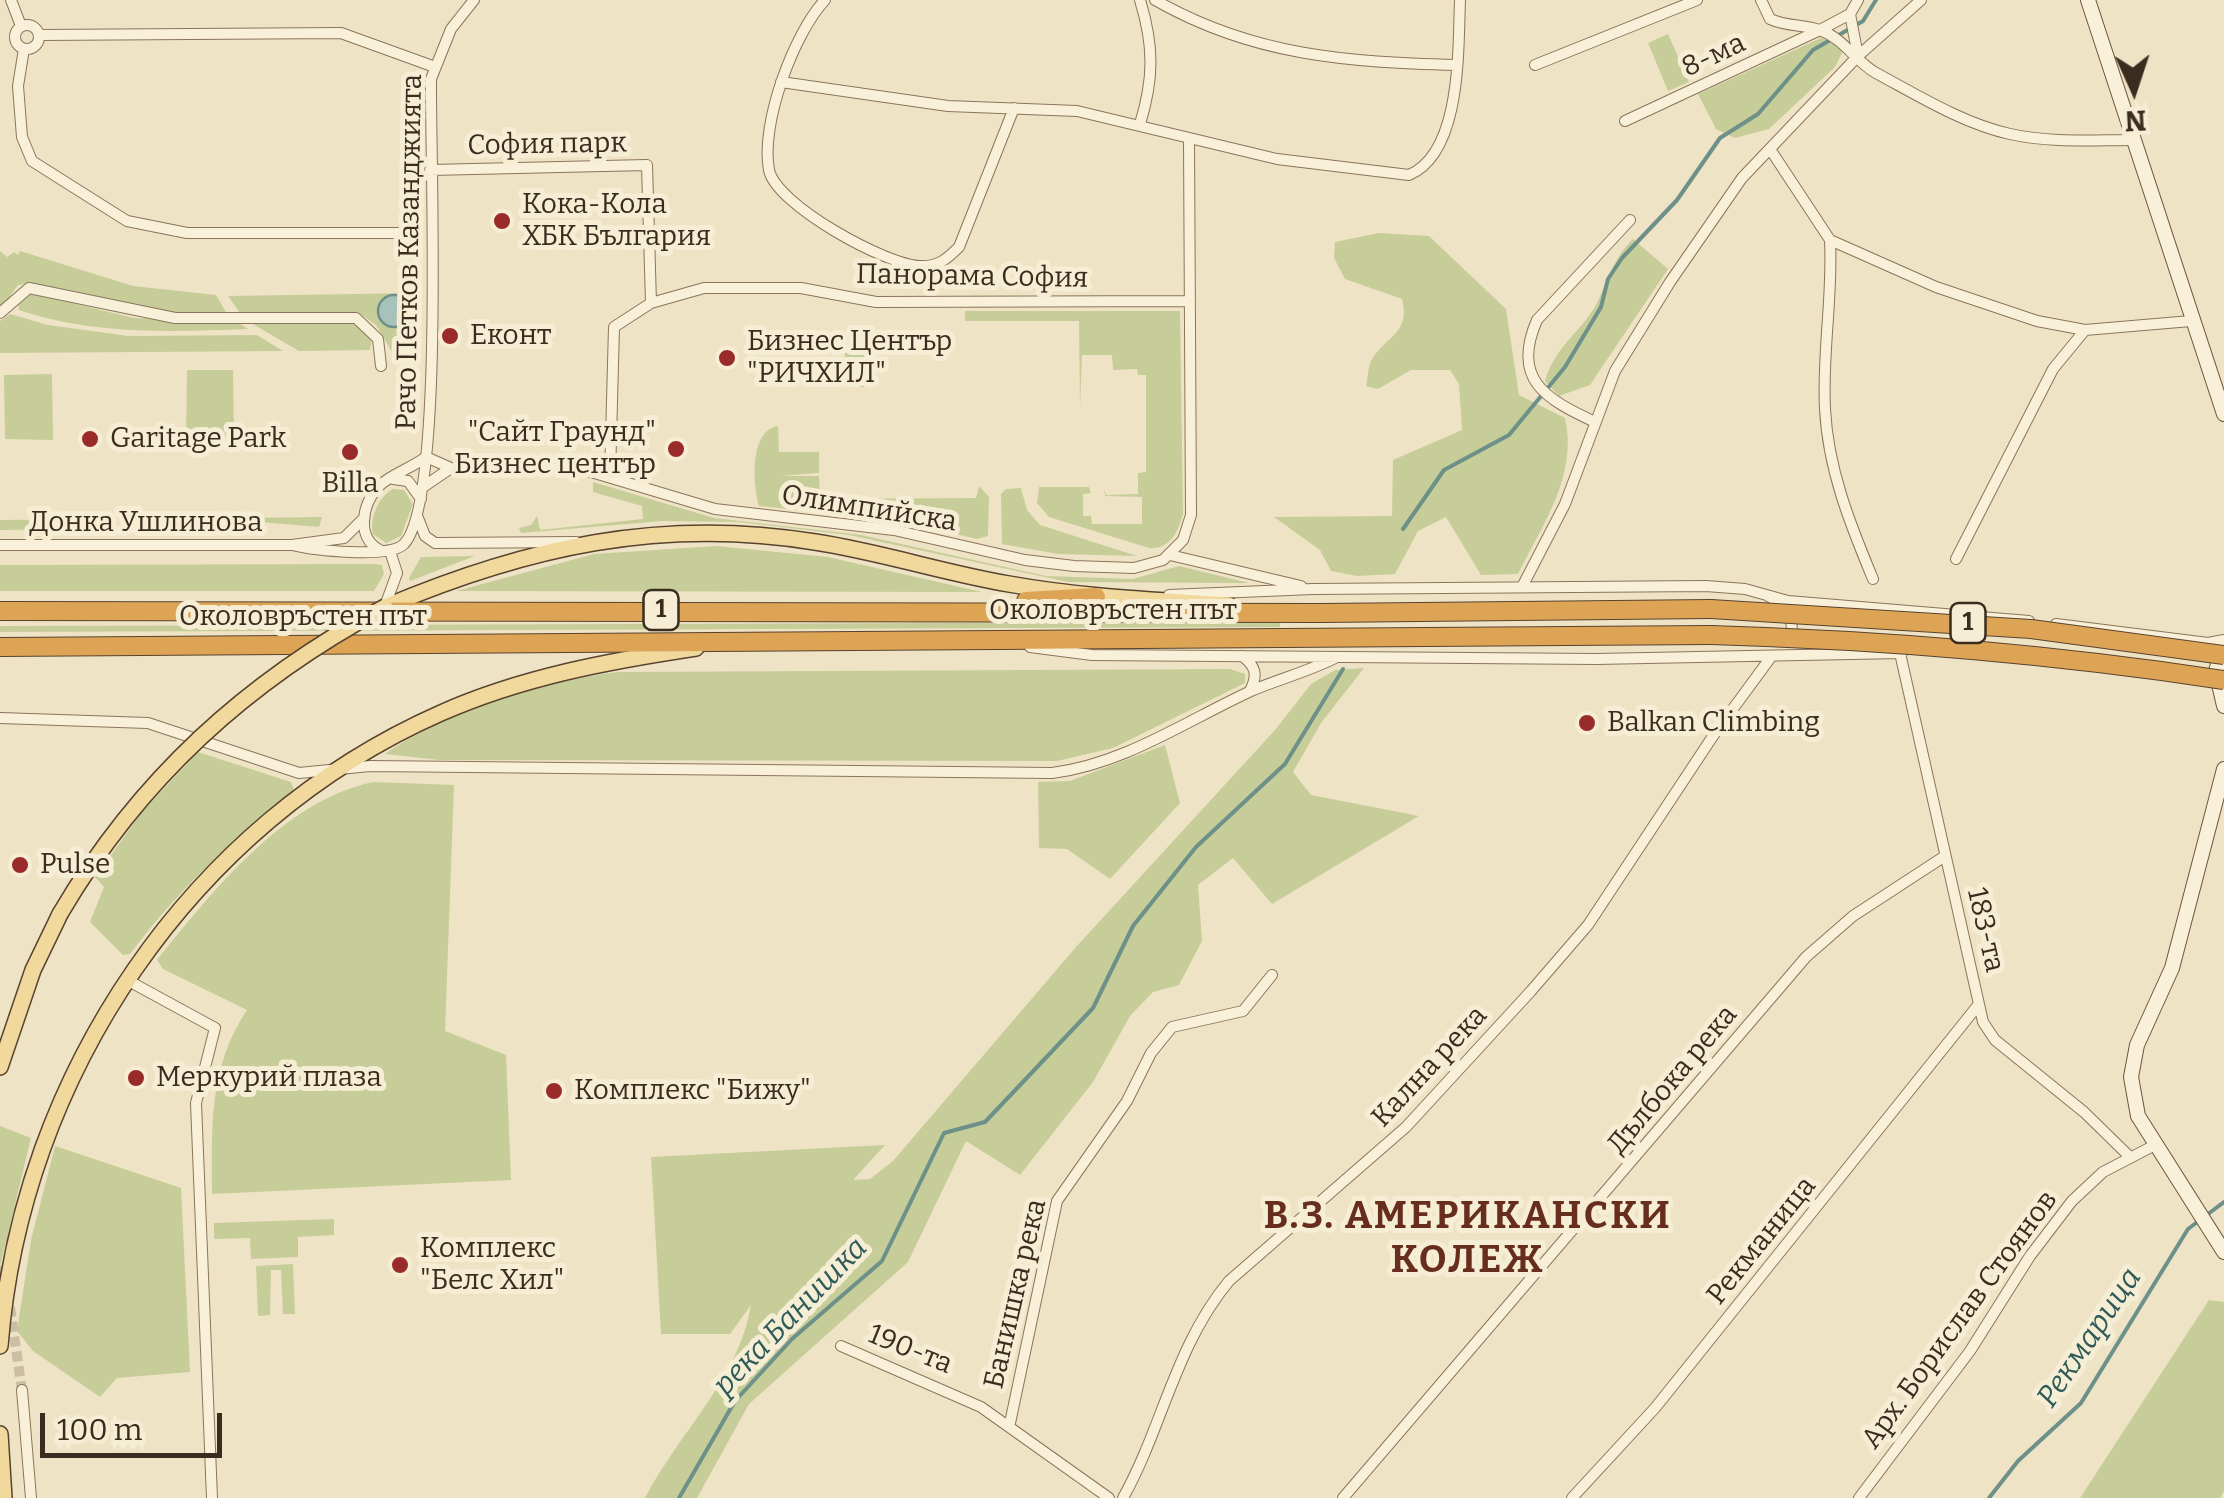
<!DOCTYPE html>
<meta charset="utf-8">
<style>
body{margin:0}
#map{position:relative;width:2224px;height:1498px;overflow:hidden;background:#efe3c5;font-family:Bitter,serif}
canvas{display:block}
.north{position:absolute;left:2084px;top:40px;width:100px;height:100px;-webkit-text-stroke:8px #f6edd5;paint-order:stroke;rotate:177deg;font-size:28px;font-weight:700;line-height:40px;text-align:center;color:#3a2c1f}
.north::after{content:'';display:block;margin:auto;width:35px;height:45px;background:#3a2c1f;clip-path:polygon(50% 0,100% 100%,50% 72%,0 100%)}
.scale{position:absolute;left:40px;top:1413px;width:182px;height:45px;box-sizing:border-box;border:5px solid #3a2c1f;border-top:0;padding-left:12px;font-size:30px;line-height:35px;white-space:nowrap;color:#3a2c1f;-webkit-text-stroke:8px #f6edd5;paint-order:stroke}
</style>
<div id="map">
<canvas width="2224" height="1498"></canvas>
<div class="north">N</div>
<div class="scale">100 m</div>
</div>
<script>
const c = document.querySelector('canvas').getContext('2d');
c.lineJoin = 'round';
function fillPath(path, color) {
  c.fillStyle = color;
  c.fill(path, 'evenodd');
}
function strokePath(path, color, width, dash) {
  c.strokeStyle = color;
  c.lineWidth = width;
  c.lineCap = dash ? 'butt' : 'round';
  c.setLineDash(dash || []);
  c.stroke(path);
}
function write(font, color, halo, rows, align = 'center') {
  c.font = font + ' Bitter,serif';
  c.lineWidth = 10;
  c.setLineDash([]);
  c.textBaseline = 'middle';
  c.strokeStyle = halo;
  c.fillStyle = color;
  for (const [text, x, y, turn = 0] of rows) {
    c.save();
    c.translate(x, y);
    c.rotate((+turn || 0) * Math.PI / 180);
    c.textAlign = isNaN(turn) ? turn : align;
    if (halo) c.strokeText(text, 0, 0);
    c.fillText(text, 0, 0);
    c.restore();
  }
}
fillPath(new Path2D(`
 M1668,34L1689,82L1668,91L1648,43Z
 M1821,38L1839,46L1842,53L1835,67L1769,129L1735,138L1716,129L1698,94Z
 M1379,233L1429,236L1506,309L1519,395L1565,418C1578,475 1543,524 1518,574L1481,575L1446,517L1418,531L1395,574L1357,576L1331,571L1320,550L1274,517L1392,516L1393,460L1462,430L1459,384L1450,370H1411L1378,389L1366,386C1368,379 1368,367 1371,361C1385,336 1411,334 1402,299L1345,279L1334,258L1335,242Z
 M1633,239L1668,269L1590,385L1559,396L1545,381C1556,344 1583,331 1598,301C1609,277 1613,259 1633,239Z
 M0,251L7,257L14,252L18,255L20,251L133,286L216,295L227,314L165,312L25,284L18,285L0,310Z
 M30,293L134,318L239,323L248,329C172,332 92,335 19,310L18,302Z
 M417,293L415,346L392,352L376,325L359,313H240L228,296Z
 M965,311H1180L1183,513C1179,531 1170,550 1149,548L1049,517L1037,503L1039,487H1089L1091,493L1083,494V516H1091L1092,524H1142V497L1105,496L1104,488L1106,495L1138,494V473L1146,472V375H1138L1137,369L1113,370L1112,355H1082L1080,407L1079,321H965Z
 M10,314L48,325L128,336L257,335L283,351L0,353V321Z
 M354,322L372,337L370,350L299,351L251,323Z
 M845,353H867V387H845Z
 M187,370H233L234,438L186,440Z
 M52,374L53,440L5,439L4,375Z
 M778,426L779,452H819V473L779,476H819L820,499L976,498L979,486L989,497L988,536L977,539L901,521L759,506C753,484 749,431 778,426Z
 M593,482L714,518L861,535L1046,576L1133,579L1179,566L1249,583L1068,582L849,535L738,522L663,521L521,533L519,528L531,525L537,516L540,530L643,519L642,506L593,492Z
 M1021,488L1027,510L1040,525L1137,556L1058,554L1002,544L1001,494L1006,489Z
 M393,489L404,490L413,504L401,536L386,543L373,534C369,519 379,496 393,489Z
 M322,517L319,527L260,522L234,528L236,518Z
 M0,520L108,519V520L101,529L0,530Z
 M228,520L227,528L143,529L138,521Z
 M716,546L828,557L982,592L456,591L594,554Z
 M475,556L410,581L409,578L421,557Z
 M376,564L382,565L384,574L374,591H0V565Z
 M1280,622V627L0,632V626Z
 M1364,668L1321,723L1293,772L1311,795L1419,816L1272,904L1233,858L1198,885L1202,941L1179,985L1153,992L1130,1016L1093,1082L1020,1175L966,1141L908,1262L749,1404L697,1498H645C678,1434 739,1378 751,1305L730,1334H661L651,1157L885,1145L853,1180L870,1179L893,1161L1076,947L1275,730L1311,684L1335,670Z
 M1230,669L1245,674V683L1113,748L1057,761L440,760L385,754C443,713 547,680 618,672Z
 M1165,745L1180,803L1110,879L1067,849L1039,848L1038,782L1070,781Z
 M198,752L291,782L294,790C232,840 178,890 130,954L123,955L90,922L104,887L95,877L142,812Z
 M373,782L454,785L445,1031L506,1055L511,1180L212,1194C212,1127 208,1068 247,1010L163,969L157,960C212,892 283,801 373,782Z
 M0,1126L31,1138L0,1267Z
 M55,1146L181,1188L190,1372L117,1378L100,1397L33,1351L17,1331L31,1240Z
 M334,1219V1235L298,1237V1257L251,1259L250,1238L214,1239V1223Z
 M293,1264L295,1314H283L281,1270H271L270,1315L258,1316L256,1266Z
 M2209,1300L2224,1302V1491L2220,1498H2080Z`), '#c6cd99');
const water = new Path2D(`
 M378 311a16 16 0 1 1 32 0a16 16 0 1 1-32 0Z`);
fillPath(water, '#a7c2ba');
strokePath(water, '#6d9088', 2.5);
strokePath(new Path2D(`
 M1403,529L1444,470L1509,435L1565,367L1601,307L1608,279L1622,258L1677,200L1720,138L1758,114L1813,50L1863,21L1876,0
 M2208,1214L2224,1202
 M679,1498L735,1401L792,1339L882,1261L944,1133L985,1122L1093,1008L1133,926L1196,847L1285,764L1343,669
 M1989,1498L2018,1461L2081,1403L2188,1229L2200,1220`), '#6d9088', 4);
strokePath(new Path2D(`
 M0,1266L6,1290
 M10,1307L22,1390`), '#cbbea4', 10, [10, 5]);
const street = new Path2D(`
 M11,0L21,26
 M825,0C794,33 760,124 769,170C776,205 886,265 920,266C938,267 947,259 959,247L1014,108
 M1155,0C1253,56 1347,62 1457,65
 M1761,0L1770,19C1787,27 1805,24 1822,31C1844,39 1856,62 1876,73C1917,95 1964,124 2010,134C2050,143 2092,140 2133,140
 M1850,14L1858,56
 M15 37a12 12 0 1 1 24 0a12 12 0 1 1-24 0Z
 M39,35L341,33L435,67
 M24,49L18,86L22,137L32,161L127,221L187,233H400
 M1535,65L1697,0
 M781,82L948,106L1077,111L1277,159L1409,175C1462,153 1458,48 1460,0
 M1625,121L1820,30L1850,14L1858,0
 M1140,124C1154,78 1154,46 1140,0
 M1770,149L1830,240L1936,287L2037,321L2085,330L2191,321
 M430,170L647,165L651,303
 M1830,240C1833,297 1822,353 1825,409C1828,469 1850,524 1873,579
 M0,313L29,288L175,318H356L378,339L381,366
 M1595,422C1546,399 1511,380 1537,320L1630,220
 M426,457L451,468
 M610,476L614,327L651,303L704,288H801L876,302L1190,301
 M393,479L408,481L421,499
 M423,487L451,468L581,469L715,509L894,530L1025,560L1074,566L1134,568L1163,560L1183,540L1191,515L1189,140
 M418,518L425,536L435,543L576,542
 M0,545H292L344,538L364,518
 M292,545C312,550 390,559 404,544C445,502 430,155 431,79L451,29L474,0
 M380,550C356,538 362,505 378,487C389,475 412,468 426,457
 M1170,555L1301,586
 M1956,559L2053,369L2085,330
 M1522,587L1565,504L1615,371L1670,282L1742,178L1858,56L1921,0
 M1169,595L1313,589L1706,586L1745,589L1788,601L2029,621
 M1768,596C1787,605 1796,618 1790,640
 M385,606L397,573L390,551
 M2056,624L2208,643L2224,640
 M1030,647L1092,655L1596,659L1902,653
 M1900,653L1983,1022L1995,1040L2084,1112L2130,1157
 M1242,656C1256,666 1258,675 1250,691
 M0,718L148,723L299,773L370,766L1052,773C1124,764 1186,721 1251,691C1279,679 1310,671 1337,657
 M127,980L215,1028L196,1103L212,1498
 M841,1346L981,1407L1109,1498
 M22,1390L31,1498
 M1010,1423L1057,1201L1127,1101L1151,1053L1172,1027L1243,1011L1272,975
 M1123,1498C1163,1426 1175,1346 1229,1281L1406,1127L1531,991L1588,925L1713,736L1771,657
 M1343,1498L1806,957L1853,916L1945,856
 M1572,1498L1655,1408L1979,1004
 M1859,1498L1970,1351L2030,1256L2072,1201L2103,1172L2155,1145`);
const secondary = new Path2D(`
 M2088,0L2224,414
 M2224,644L2216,671L2224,706
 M2224,769L2172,968L2137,1045L2131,1077L2138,1116L2224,1252`);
const primary = new Path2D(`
 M385,607C527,547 661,517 815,542C881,552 944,573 1009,584C1081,597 1155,600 1229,605
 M0,1067L33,970L60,914
 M0,1346C21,1076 191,823 441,713C522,677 609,661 696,648
 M0,1434L4,1498`);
const highway = new Path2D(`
 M1026,601L1096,597
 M0,611L1322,613L1711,609
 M0,647L1711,635`);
strokePath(street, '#8a755b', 12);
strokePath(secondary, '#6c563e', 16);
strokePath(primary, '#58432f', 18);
strokePath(highway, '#58432f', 20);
strokePath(street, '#f9f0d9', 10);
strokePath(secondary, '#f9f0d9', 14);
strokePath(primary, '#f1d89d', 15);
strokePath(highway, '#dea456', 18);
const primaryBridge = new Path2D(`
 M60,914C139,779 247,681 385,607`);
const highwayBridge = new Path2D(`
 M1711,609L2031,629L2224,655
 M1711,635C1884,640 2053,654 2224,680`);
strokePath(primaryBridge, '#58432f', 18, []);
strokePath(highwayBridge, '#58432f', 20, []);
strokePath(primaryBridge, '#f1d89d', 15);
strokePath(highwayBridge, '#dea456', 18);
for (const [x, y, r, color] of [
 [502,221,10,"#992b2b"],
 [450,336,10,"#992b2b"],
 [727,358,10,"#992b2b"],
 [90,439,10,"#992b2b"],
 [676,449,10,"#992b2b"],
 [350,452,10,"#992b2b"],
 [1587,723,10,"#992b2b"],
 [20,865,10,"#992b2b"],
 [136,1078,10,"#992b2b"],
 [554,1091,10,"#992b2b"],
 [400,1265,10,"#992b2b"]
]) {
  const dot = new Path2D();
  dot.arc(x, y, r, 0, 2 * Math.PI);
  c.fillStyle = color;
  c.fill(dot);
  strokePath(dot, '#f6edd5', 4);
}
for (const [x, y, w] of [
 [661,610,35],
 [1968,623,35]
]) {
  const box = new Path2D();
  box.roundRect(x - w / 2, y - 20, w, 40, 8);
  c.fillStyle = '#f6edd5';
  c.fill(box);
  strokePath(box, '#3a2c1f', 2.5);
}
write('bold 25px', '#3a2c1f', null, [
 ["1",661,610],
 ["1",1968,623]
]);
write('28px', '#3a2c1f', '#f6edd5', [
 ["8-ма",1714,56,-25],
 ["София парк",547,145,-1],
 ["Рачо Петков Казанджията",410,252,-89],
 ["Панорама София",972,277,1],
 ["Олимпийска",869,509,9],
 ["Донка Ушлинова",146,523],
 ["Околовръстен път",1113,611],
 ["Околовръстен път",303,617],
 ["183-та",1985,930,77],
 ["Кална река",1430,1067,-47],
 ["Дълбока река",1673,1080,-50],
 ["Рекманица",1762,1241,-51],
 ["Банишка река",1016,1294,-77],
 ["Арх. Борислав Стоянов",1960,1320,-54],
 ["190-та",910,1350,22]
]);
write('28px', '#3a2c1f', '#f6edd5', [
 ["Кока-Кола",522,205],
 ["ХБК България",522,237],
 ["Еконт",470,336],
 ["Бизнес Център",747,342],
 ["\"РИЧХИЛ\"",747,374],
 ["\"Сайт Граунд\"",656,433,"right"],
 ["Бизнес център",656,465,"right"],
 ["Garitage Park",110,439],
 ["Billa",350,484,"center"],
 ["Balkan Climbing",1607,723],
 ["Pulse",40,865],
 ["Меркурий плаза",156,1078],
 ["Комплекс \"Бижу\"",574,1091],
 ["Комплекс",420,1249],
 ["\"Белс Хил\"",420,1281]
], 'left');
write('italic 30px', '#2e5a57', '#f6edd5', [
 ["река Банишка",791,1317,-46],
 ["Рекмарица",2090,1338,-56]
]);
c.letterSpacing = '2.5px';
write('bold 38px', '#672e1e', '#f6edd5', [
 ["В.З. АМЕРИКАНСКИ",1468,1217],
 ["КОЛЕЖ",1468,1261]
]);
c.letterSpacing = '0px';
</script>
